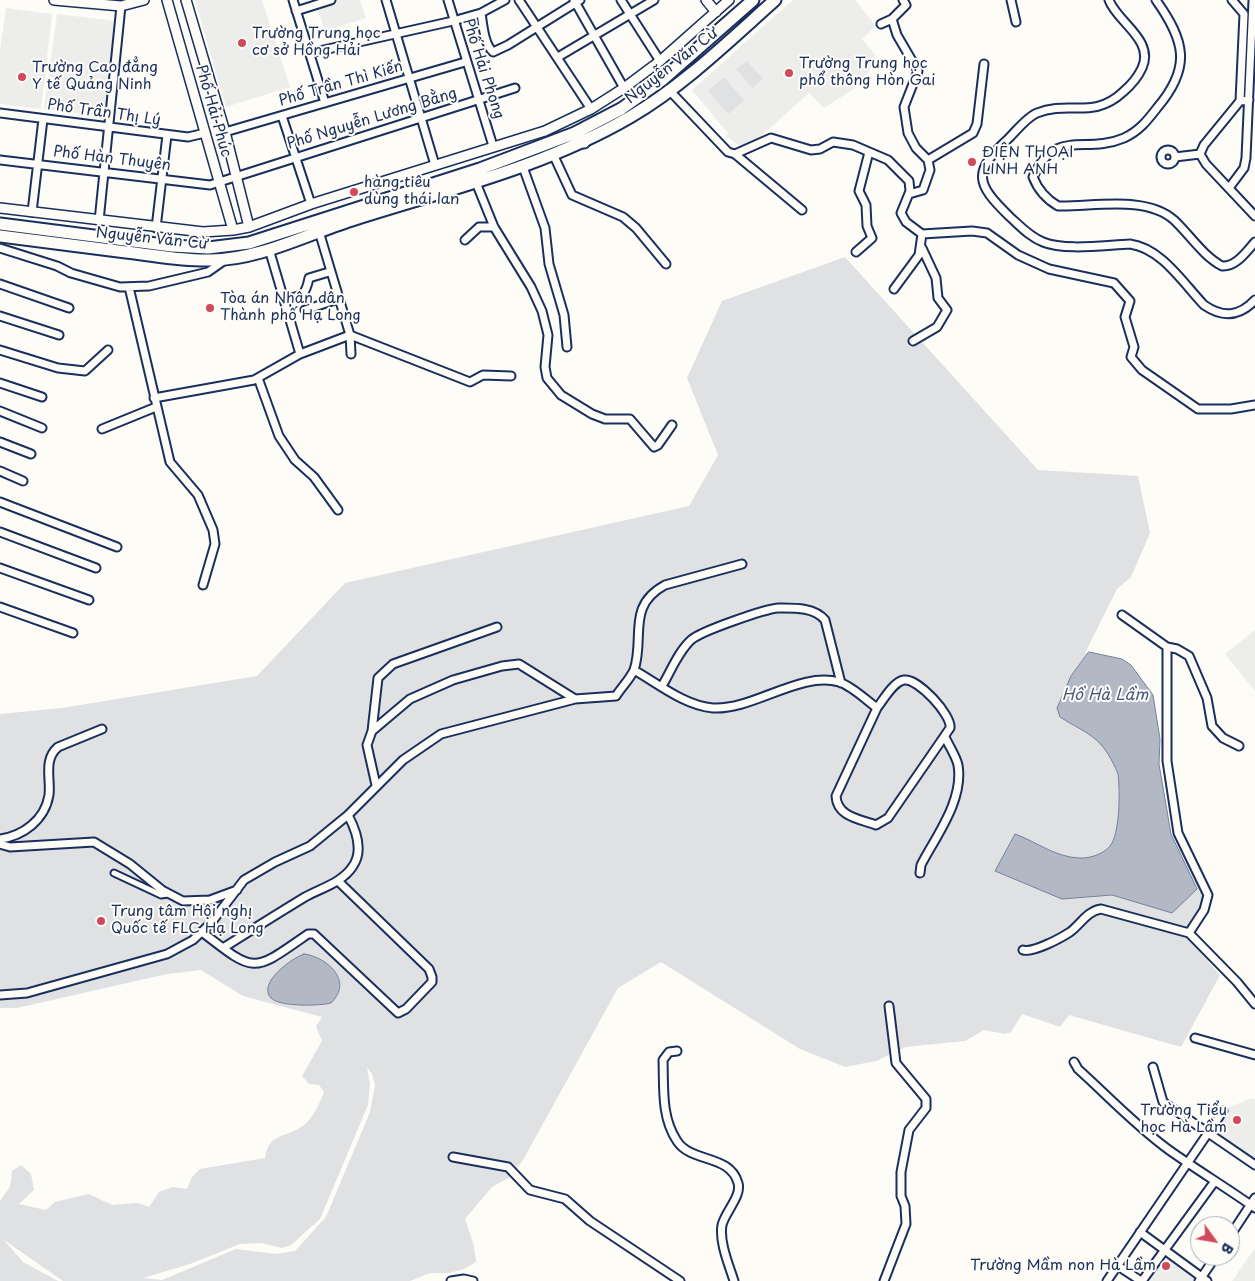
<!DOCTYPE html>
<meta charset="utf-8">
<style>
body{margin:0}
#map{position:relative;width:1255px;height:1281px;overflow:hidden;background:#fdfcf7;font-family:"Playpen Sans",sans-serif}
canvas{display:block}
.north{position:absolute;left:1190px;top:1216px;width:50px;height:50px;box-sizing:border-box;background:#fdfcf7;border:1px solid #a3aaba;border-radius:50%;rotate:122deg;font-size:14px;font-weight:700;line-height:20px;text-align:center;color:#1b2f5e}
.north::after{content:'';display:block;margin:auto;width:18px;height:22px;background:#d1495b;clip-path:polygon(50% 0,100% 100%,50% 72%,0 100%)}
</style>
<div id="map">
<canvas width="1255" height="1281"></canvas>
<div class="north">B</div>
</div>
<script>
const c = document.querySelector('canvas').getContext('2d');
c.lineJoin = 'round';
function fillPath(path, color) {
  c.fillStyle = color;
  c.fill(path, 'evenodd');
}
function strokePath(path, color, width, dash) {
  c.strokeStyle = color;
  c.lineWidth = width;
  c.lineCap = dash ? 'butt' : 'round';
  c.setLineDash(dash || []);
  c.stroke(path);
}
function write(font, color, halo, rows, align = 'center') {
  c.font = font + ' "Playpen Sans",sans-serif';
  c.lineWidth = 4;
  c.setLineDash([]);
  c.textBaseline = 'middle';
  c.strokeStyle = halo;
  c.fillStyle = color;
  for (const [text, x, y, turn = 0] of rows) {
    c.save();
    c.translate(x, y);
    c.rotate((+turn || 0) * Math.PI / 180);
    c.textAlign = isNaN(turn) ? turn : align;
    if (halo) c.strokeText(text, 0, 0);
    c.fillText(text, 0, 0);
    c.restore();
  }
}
fillPath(new Path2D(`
 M195,0H262L290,87L226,107Z
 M315,0H360L366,18L325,31Z
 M793,0H855L876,26L862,39L876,56L863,83L824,108L809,93L761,136L749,143L738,145L726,136L728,133L692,90Z
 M6,8L52,14L41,109L0,104V51Z
 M57,14L116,21L104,116L44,109Z
 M1255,630V691L1225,654Z
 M1252,1098L1255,1100V1160L1212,1132L1227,1108Z
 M1255,1248V1281H1232Z
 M1162,1254L1197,1279L1196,1281H1148L1145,1278Z`), '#edeeec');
fillPath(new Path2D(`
 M747,61L763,79L752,88L736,69Z
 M724,77L744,100L728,114L708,91Z
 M845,257L1038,470L1138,476L1150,533L1131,577L1117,589L1085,653L1117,658L1160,770L1170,833L1202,893L1205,905L1184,933L1220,975L1181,1047L1069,1015L1060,1027L1022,1014L1011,1032L1005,1034L984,1030L965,1041L906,1047L876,1061L845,1067L800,1049L661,962L618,988L523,1160L510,1177L492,1187L465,1219L474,1246L476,1262L464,1269L449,1273H430L410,1281H63L4,1240L23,1262L58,1281H0V1201L10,1187L12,1171L21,1165L31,1174L34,1190L19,1204L46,1210L55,1202L89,1194L112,1205L138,1203L149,1207L159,1192L173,1187L187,1189L192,1177L200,1169L265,1158C269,1131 286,1139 304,1125C313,1118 320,1103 324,1092L319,1085L309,1084L302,1076L322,1041L316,1026L322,1017L243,996L201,970L167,974L17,1008H0V714L62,708L257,676L345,583L689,506L718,455L687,378L722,301ZM367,1067L372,1074L375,1085L370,1112L326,1217L295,1251L276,1254L236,1249L162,1280L143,1278L190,1264L240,1244L261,1243L282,1248L291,1245L320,1219L368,1105L370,1084Z`), '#e0e1e3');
const water = new Path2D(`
 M1089,652L1122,659L1131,665L1153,695L1160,739L1159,764L1171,834L1197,889L1172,913L1112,895L1062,899L995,871L1015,834C1037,842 1055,857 1079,858C1090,859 1107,853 1112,843C1120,828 1120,790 1118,774C1116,768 1111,759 1108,754C1096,734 1078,729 1060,717L1057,708L1071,676Z
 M304,954C327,957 354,981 331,1003C320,1006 279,1007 271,998C257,983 292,958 304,954Z`);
fillPath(water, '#b3b8c5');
strokePath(water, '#76819c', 1);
const pedestrian = new Path2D(`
 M114,873L161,895L168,894`);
const minor = new Path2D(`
 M293,0L325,103
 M386,0L435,165
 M448,0L493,146
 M519,0L591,109
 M574,0L624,88
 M621,0L660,61
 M903,0L906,5L892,19L897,35L918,71L904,107L908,133L916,148L928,160L930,170L923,190L909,194
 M1011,0L1016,22
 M1109,0C1117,22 1155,40 1142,68C1138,77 1130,86 1123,92C1093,120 1069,100 1037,113C1027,117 1017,130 1009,138C972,172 975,183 1010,217C1020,226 1030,237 1043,242C1065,251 1105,245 1130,244C1161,248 1183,283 1204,305C1223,318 1239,317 1255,300
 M1156,0C1185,41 1192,67 1157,108C1147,121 1139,131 1124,138C1084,155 1056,127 1033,177C1038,190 1046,199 1058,206C1093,207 1146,195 1174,220C1190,235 1203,256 1222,266C1236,267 1246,252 1255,242
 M1232,0L1244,14L1240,101
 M296,11L331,0
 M481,13C483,25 484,44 493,52L508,45L580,0
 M881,24L892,19
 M310,53L453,21L481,13L505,0
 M558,57L654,0
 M669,90L728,152L735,154L771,138L811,150L820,149L833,142L853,145L888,160L909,181L910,191L901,213L906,222L922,234L972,231L987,233L1018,255L1049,269L1114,283L1130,301L1125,317L1134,347L1131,357L1142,370L1198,409H1231L1255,405
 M1249,100L1240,101L1204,145L1200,154L1206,164L1255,216
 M0,113L188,137L205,133
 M282,116L311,204
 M225,132L465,62
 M1161 157a7 7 0 1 1 14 0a7 7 0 1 1-14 0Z
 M553,154L572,195L623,217L636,228L666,264
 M735,154L802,210
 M1175,157L1200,154
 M0,160L210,185L515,88
 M928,160L973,133L977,124L984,64
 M523,167L545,228L549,264L564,315L567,347
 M475,180L494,227L531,287L542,311L548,335L545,367L547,378L561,395L592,414L605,419H630L654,447L658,445L672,425
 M1229,188L1244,168L1246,158L1253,0
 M32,212L43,119
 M99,221L121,6
 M156,228L167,135
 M318,228L350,335L351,354
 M465,240L479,227H494
 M0,248L57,266L71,273L120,287L149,286L208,272L225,260
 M269,249L300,354
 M856,252L872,238L867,226L866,205L859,191L869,152
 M0,284L69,308
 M129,287L170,462L198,495L213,530L215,544L203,585
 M894,289L919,255L922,234
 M284,300C301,295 305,298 309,278L329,272
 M305,310L338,299
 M0,316L59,335
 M913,341L937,327L947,310L938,298L936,278L922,248
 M0,350L58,368L85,371L108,350
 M258,378L279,436L295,460L314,477L338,510
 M0,383L42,397
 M154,398L254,380L300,354L350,335L470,382L483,375L511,376
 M0,411L42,428
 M102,429L156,407
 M0,442L31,454
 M0,471L23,481
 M0,502L117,547
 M0,532L96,568
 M0,568L89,600
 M0,607L73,633
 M1122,615L1167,647L1177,649L1189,656L1207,698L1212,726L1223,738L1239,746
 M1167,647V761L1178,833L1208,895L1204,910L1189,933
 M634,670C657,683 685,706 713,708C754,710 800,671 839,682C852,686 866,700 877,708C884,699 893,682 904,680C918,678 952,715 950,728L888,818L876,825C860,819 837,817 836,796L877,708
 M662,686C671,671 678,652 691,640C701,631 765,609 778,608C794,608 814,607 825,620L841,683
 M372,731L378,678L393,664L497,627
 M376,785L367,745L372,731L410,699L453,680L502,666L519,664L575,699
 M0,839C23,836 45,820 49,795C51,778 43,760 58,747L102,729
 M0,844L10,847L94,842L130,864L162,890L183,901L210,900L237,890
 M920,873L921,865C936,836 964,800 958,765C956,756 949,746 945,737
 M202,932C256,974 252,973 308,934H314L398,1013L406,1009L432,982V977L429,969L338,881
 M1189,933L1237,982L1255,1004
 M223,948C250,931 277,914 305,897C321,888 342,883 353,866C364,850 356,830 348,815
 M1023,950C1033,953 1061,938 1070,932C1080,925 1087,911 1101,909L1189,933
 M0,995L27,993L167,954L193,940L211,923L244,880L275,862L310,846L348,815L403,760L441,734L575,699L616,696C621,688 630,679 634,670C645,638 626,606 665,585L742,564
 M1195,1038L1255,1055
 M677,1051L669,1052L663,1060C664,1088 661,1117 677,1141C691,1163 730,1154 738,1183C742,1196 725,1212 722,1225C719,1242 729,1265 734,1281
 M1074,1062L1078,1069C1108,1096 1136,1126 1169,1150C1197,1170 1227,1188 1255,1208
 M1153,1067L1163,1102L1255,1165
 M453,1157L508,1167L530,1190L565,1199L590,1221L680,1281
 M1140,1232L1207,1281
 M1230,1236L1255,1198
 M1118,1266L1141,1281
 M451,1281L464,1279L473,1281
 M884,1281L906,1224L905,1206L901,1196V1172L909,1130L926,1108V1099L896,1063L889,1006
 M1107,1281L1223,1111
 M1142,1281L1215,1181
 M1199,1281L1216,1256`);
const tertiary = new Path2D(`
 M54,0L121,6L144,0
 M167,0L233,230
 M186,0L225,132L249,227
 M706,0L716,12
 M0,208L203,232L233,230L249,227L311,204L545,131L591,109L624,88L660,61L729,0`);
const primary = new Path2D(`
 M0,224L172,246L208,248L249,243L480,169L575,133L621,109L662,80L753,0
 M0,236C42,241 84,247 126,252C154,255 182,261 210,260C259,260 307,234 352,220C446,190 544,167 630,117C683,86 729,41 775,0`);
const trunk = new Path2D(`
 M575,133L584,142`);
strokePath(pedestrian, '#1b2f5e', 9);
strokePath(minor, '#1b2f5e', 11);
strokePath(tertiary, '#1b2f5e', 12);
strokePath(primary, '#1b2f5e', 15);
strokePath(trunk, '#1b2f5e', 15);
strokePath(pedestrian, '#fdfcf7', 5);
strokePath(minor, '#fdfcf7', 7);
strokePath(tertiary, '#fdfcf7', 9);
strokePath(primary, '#fdfcf7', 11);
strokePath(trunk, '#fdfcf7', 11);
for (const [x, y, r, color] of [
 [242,43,5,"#d1495b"],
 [789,73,5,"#d1495b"],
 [22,77,5,"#d1495b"],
 [972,162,5,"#d1495b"],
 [354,192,5,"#d1495b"],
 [210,308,5,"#d1495b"],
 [101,921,5,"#d1495b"],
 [1237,1120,5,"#d1495b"],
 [1166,1266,5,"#d1495b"]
]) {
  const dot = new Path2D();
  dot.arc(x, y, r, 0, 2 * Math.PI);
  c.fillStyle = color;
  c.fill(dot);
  strokePath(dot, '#fdfcf7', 2);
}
write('15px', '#1b2f5e', '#fdfcf7', [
 ["Trường Trung học",252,34],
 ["cơ sở Hồng Hải",252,51],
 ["Trường Trung học",799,64],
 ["phổ thông Hòn Gai",799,81],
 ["Trường Cao đẳng",32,68],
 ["Y tế Quảng Ninh",32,85],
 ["ĐIỆN THOẠI",982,153],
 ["LINH ANH",982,170],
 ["hàng tiêu",364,183],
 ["dùng thái lan",364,200],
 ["Tòa án Nhân dân",220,299],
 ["Thành phố Hạ Long",220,316],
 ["Trung tâm Hội nghị",111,912],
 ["Quốc tế FLC Hạ Long",111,929],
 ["Trường Tiểu",1227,1111,"right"],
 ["học Hà Lầm",1227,1128,"right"],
 ["Trường Mầm non Hà Lầm",1156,1266,"right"]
], 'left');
write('15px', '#1b2f5e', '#fdfcf7', [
 ["Nguyễn Văn Cừ",672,66,-38],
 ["Phố Hải Phong",483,69,72],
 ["Phố Trần Thì Kiến",341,84,-16],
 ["Phố Hải Phúc",213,111,74],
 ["Phố Trần Thị Lý",104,113,8],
 ["Phố Nguyễn Lương Bằng",372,119,-17],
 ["Phố Hàn Thuyên",112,159,7],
 ["Nguyễn Văn Cừ",152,239,6]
]);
write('italic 16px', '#49587d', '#fdfcf7', [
 ["Hồ Hà Lầm",1105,696]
]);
</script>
